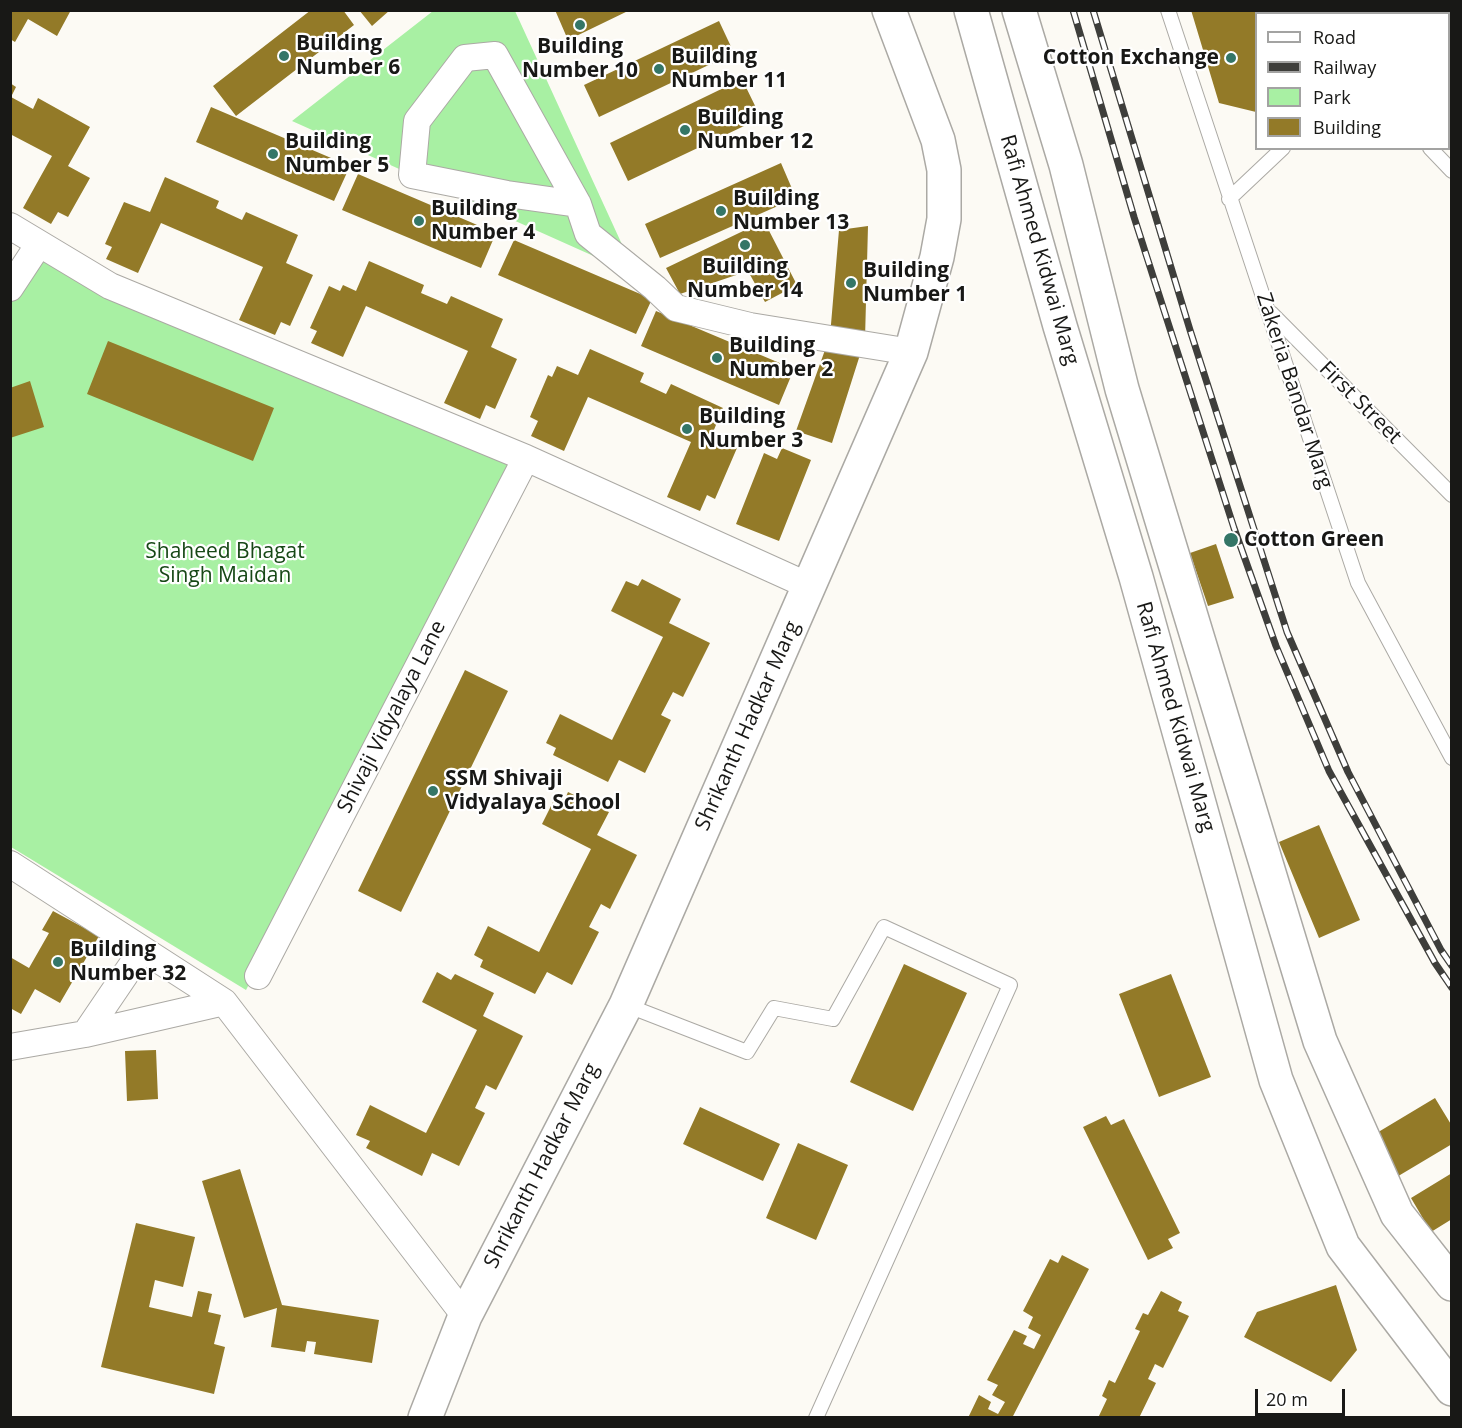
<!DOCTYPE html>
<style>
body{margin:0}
#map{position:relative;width:1462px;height:1428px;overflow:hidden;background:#fcfaf4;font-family:"Open Sans",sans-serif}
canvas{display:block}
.frame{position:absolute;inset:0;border:12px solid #181816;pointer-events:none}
.legend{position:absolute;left:1255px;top:12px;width:195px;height:138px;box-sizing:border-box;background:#fff;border:2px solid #a3a3a2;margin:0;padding:8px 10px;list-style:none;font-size:18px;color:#181816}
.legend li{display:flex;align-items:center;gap:12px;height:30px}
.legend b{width:30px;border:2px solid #a3a3a2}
.scale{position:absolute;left:1255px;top:1389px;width:90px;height:27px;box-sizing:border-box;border:3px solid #181816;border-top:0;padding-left:8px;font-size:18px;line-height:21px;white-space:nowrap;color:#181816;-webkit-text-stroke:4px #fff;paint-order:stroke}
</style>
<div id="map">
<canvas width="1462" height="1428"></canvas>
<div class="frame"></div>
<ul class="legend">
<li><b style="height:8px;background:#fff"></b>Road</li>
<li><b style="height:8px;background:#3e3e3b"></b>Railway</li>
<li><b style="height:16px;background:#a8f0a3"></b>Park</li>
<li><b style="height:16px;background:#937a28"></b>Building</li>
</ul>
<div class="scale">20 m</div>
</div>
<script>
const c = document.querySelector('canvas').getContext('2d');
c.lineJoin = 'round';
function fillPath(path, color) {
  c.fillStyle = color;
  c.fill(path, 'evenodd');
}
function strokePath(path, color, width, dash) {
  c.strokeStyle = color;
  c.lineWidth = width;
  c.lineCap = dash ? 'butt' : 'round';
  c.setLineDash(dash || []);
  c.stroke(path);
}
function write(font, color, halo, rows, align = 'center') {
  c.font = font + ' "Open Sans",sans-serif';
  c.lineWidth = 4.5;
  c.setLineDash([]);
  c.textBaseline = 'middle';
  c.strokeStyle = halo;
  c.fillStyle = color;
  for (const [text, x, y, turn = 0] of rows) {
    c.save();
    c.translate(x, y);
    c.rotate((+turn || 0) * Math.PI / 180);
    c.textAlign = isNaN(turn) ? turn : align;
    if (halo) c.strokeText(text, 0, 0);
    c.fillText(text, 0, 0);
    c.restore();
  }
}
fillPath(new Path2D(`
 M433,11H515L636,275L292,121Z
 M41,250L520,460L246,990L11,847L10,297Z`), '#a8f0a3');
fillPath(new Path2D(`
 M10,10H71L57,36L28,19L15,42L10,39Z
 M311,10H343L354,25L236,116L213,86Z
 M359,10H390L372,26Z
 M555,10H630L568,40Z
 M1191,10H1287L1290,14H1256V112L1219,103Z
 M1333,10H1372L1369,14H1330Z
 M719,21L734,53L599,117L584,85Z
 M742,79L761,118L628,181L610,143Z
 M10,83L16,87L11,97L33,109L38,98L90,127L68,166L90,178L68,217L58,212L51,224L23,208L52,156L10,134Z
 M211,107L350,166L334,201L196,142Z
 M781,163L796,198L660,258L645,224Z
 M358,174L496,233L481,268L342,210Z
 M165,177L219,201L216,208L242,220L246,212L298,235L286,263L313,275L290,326L281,322L275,335L239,320L263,267L161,223L138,273L106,259L112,247L105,244L124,202L150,212Z
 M764,221L797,285L765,302L748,271L680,294L666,268Z
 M868,226L865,339L832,443L796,431L830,336L839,230Z
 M514,240L652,299L636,334L498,275Z
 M369,261L424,285L421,293L447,304L451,296L503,319L491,347L517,359L495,409L486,405L480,419L444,403L468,351L366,306L343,357L311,343L317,331L310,328L329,286L340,291L343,285L356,291Z
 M656,311L794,369L779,405L641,346Z
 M108,341L274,408L253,461L87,394Z
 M590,349L644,373L640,382L666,394L671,384L723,408L711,437L737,448L715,499L707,495L700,511L667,497L691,442L588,397L564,451L531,436L538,421L530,417L548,375L552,377L557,366L578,375Z
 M30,381L44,427L10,438V388Z
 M782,448L811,460L779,541L736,524L764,453L777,459Z
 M1216,544L1234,598L1208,606L1190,553Z
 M642,579L681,599L669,623L710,643L683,697L673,692L661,715L671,720L645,773L619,760L608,782L553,755L556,748L546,743L560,714L612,740L663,637L611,611L626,581L638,586Z
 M465,670L508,691L401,912L358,891Z
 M568,792L609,812L597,835L637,855L610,909L601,904L589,927L599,932L572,985L547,972L535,994L480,967L483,960L474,955L488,926L539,952L591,849L542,824L557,794L565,799Z
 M1319,825L1360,920L1319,938L1279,842Z
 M53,911L99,936L60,1003L35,989L21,1014L10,1008V957L29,968L49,933L42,930Z
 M904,964L967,993L913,1111L850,1082Z
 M437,972L451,980L455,974L494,993L483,1016L523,1036L496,1090L486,1085L475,1108L485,1113L459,1166L432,1153L422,1176L366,1148L370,1141L356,1135L370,1105L426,1133L477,1030L422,1002Z
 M1171,974L1211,1077L1159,1097L1119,994Z
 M156,1050L158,1099L127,1101L125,1051Z
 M1435,1098L1452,1126V1144L1395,1178L1370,1137Z
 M700,1107L780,1144L763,1181L683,1144Z
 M1106,1116L1111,1125L1124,1119L1180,1233L1168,1239L1173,1248L1148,1260L1083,1127Z
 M798,1143L848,1165L816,1240L766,1218Z
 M240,1169L282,1305L379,1320L372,1363L314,1354L316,1342L307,1341L305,1352L271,1347L277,1308L244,1318L202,1181Z
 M1452,1173V1219L1431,1232L1411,1198Z
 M136,1223L195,1237L183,1287L155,1280L149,1307L192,1317L198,1291L212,1294L208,1312L221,1315L214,1344L225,1347L214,1394L101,1367Z
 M1062,1255L1089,1269L1012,1418H968L979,1395L991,1402L988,1409L998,1414L1005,1402L992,1395L998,1385L987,1380L1014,1330L1027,1336L1023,1344L1034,1349L1041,1335L1028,1328L1033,1317L1023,1311L1050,1259L1058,1263Z
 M1336,1285L1357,1350L1331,1382L1244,1337L1257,1312Z
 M1161,1291L1182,1302L1178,1311L1189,1316L1163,1368L1155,1364L1148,1379L1156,1383L1139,1418H1098L1107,1399L1102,1396L1109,1380L1115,1383L1140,1331L1135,1329L1143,1313L1148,1315Z`), '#937a28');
const service = new Path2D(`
 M1168,10L1358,583L1452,758
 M1423,14L1426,10
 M1430,148L1452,171
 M1229,199L1283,148
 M1271,313L1452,495
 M626,1005L747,1052L774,1008L833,1019L884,927L1010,985L816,1418`);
const minor = new Path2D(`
 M578,204L495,55L465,58L417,121L412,175L507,194L578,204L588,234L655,288L676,308L750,326L911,352
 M10,226L110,286L526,458L809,586
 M10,288L39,244
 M10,864L224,1002L465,1316
 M258,976L526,458
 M85,1034L142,950
 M10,1047L85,1034L224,1002`);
const secondary = new Path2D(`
 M425,1418L465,1316L626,1005L911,352L937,257L944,219V170L938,140L889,10`);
const primary = new Path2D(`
 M971,10L1060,326L1136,577L1276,1080L1343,1246L1452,1389
 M1019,10L1066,165L1122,389L1320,1041L1397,1214L1452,1284`);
strokePath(service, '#aba9a4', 16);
strokePath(minor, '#aba9a4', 28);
strokePath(secondary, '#aba9a4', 36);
strokePath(primary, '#aba9a4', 36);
strokePath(service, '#fff', 14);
strokePath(minor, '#fff', 26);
strokePath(secondary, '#fff', 33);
strokePath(primary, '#fff', 33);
const rail = new Path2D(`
 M1073,10L1134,217L1234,528L1276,646L1329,771L1435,963L1452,988
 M1093,10L1190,330L1287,632L1348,772L1441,950L1452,966`);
strokePath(rail, '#3e3e3b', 7);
strokePath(rail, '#fff', 4.5, [14]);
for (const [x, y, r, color] of [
 [580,25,6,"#347667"],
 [284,56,6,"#347667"],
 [1231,58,6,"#347667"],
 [659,69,6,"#347667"],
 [685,130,6,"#347667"],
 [273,154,6,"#347667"],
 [721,211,6,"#347667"],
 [419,221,6,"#347667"],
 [745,245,6,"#347667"],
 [851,283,6,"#347667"],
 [717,358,6,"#347667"],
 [687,429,6,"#347667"],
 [1231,540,8,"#347667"],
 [433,791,6,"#347667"],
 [58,962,6,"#347667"]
]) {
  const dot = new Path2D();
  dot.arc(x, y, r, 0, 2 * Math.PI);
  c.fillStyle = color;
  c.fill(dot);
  strokePath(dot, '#fff', 2);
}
write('bold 21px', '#181816', '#fff', [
 ["Building",296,44],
 ["Number 6",296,68],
 ["Building",580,47,"center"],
 ["Number 10",580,71,"center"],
 ["Building",671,57],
 ["Number 11",671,81],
 ["Cotton Exchange",1219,58,"right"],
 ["Building",697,118],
 ["Number 12",697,142],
 ["Building",285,142],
 ["Number 5",285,166],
 ["Building",733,199],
 ["Number 13",733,223],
 ["Building",431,209],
 ["Number 4",431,233],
 ["Building",745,267,"center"],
 ["Number 14",745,291,"center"],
 ["Building",863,271],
 ["Number 1",863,295],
 ["Building",729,346],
 ["Number 2",729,370],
 ["Building",699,417],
 ["Number 3",699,441],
 ["Cotton Green",1244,540],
 ["SSM Shivaji",445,779],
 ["Vidyalaya School",445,803],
 ["Building",70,950],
 ["Number 32",70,974]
], 'left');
write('21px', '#181816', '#fff', [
 ["Rafi Ahmed Kidwai Marg",1039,250,74],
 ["Zakeria Bandar Marg",1294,391,72],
 ["First Street",1360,403,45],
 ["Shivaji Vidyalaya Lane",392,717,-63],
 ["Rafi Ahmed Kidwai Marg",1175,717,74],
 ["Shrikanth Hadkar Marg",748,726,-66],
 ["Shrikanth Hadkar Marg",542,1166,-63]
]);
write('21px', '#174816', '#fff', [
 ["Shaheed Bhagat",225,552],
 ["Singh Maidan",225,576]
]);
</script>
